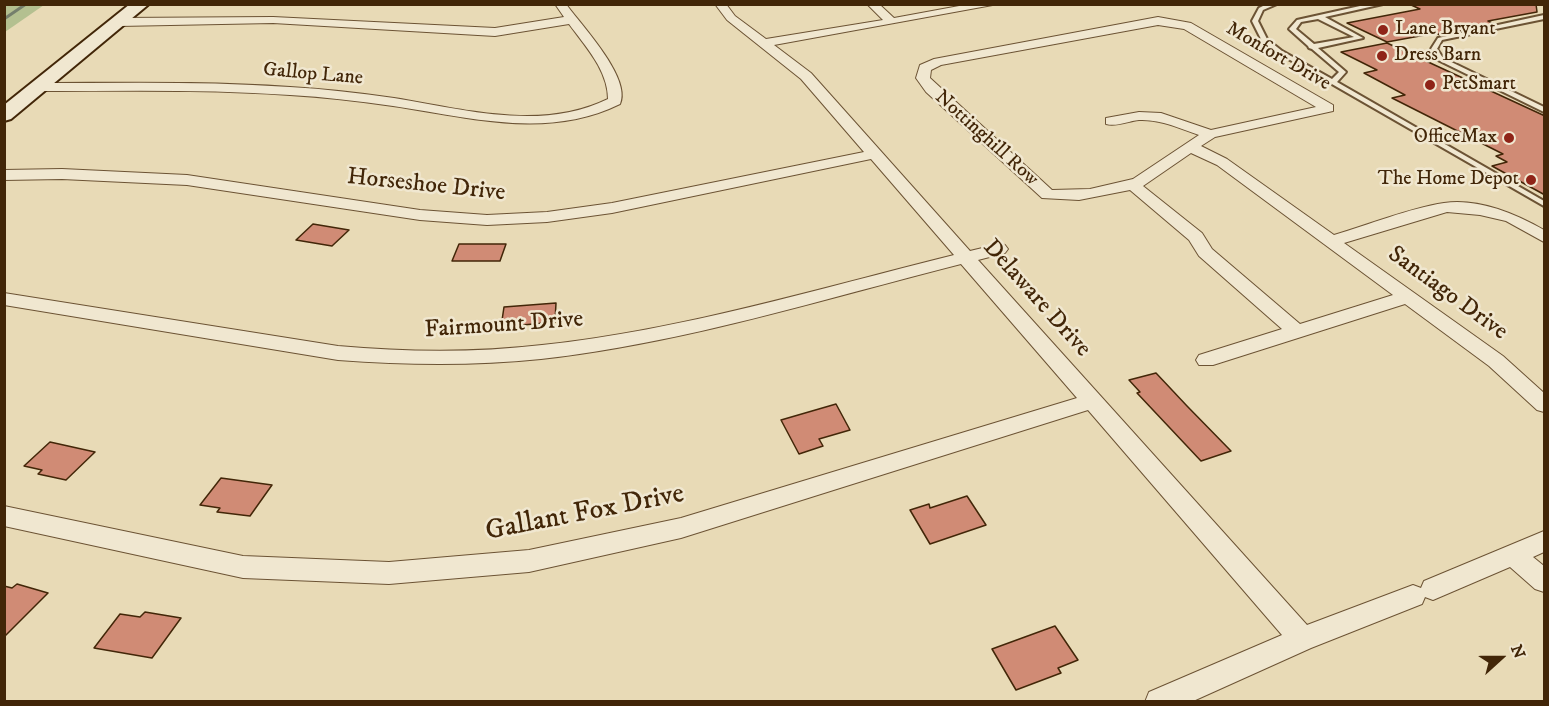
<!DOCTYPE html>
<style>
body{margin:0}
#map{position:relative;width:1549px;height:706px;overflow:hidden;background:#e8dab6;font-family:"IM FELL DW Pica",serif}
canvas{display:block}
.frame{position:absolute;inset:0;border:6px solid #422608;pointer-events:none}
.north{position:absolute;left:1471px;top:628px;width:60px;height:60px;-webkit-text-stroke:4px #f0e7d0;paint-order:stroke;rotate:69deg;font-size:16px;font-weight:700;line-height:24px;text-align:center;color:#422608}
.north::after{content:'';display:block;margin:auto;width:21px;height:27px;background:#422608;clip-path:polygon(50% 0,100% 100%,50% 72%,0 100%)}
</style>
<div id="map">
<canvas width="1549" height="706"></canvas>
<div class="frame"></div>
<div class="north">N</div>
</div>
<script>
const c = document.querySelector('canvas').getContext('2d');
c.lineJoin = 'round';
function fillPath(path, color) {
  c.fillStyle = color;
  c.fill(path, 'evenodd');
}
function strokePath(path, color, width, dash) {
  c.strokeStyle = color;
  c.lineWidth = width;
  c.lineCap = dash ? 'butt' : 'round';
  c.setLineDash(dash || []);
  c.stroke(path);
}
function write(font, color, halo, rows, align = 'center') {
  c.font = font + ' "IM FELL DW Pica",serif';
  c.lineWidth = 5;
  c.setLineDash([]);
  c.textBaseline = 'middle';
  c.strokeStyle = halo;
  c.fillStyle = color;
  for (const [text, x, y, turn = 0] of rows) {
    c.save();
    c.translate(x, y);
    c.rotate((+turn || 0) * Math.PI / 180);
    c.textAlign = isNaN(turn) ? turn : align;
    if (halo) c.strokeText(text, 0, 0);
    c.fillText(text, 0, 0);
    c.restore();
  }
}
fillPath(new Path2D(`
 M5,4H44V5L5,32Z`), '#b4c090');
strokePath(new Path2D(`
 M4,19L26,4`), '#757f6c', 3);
const building = new Path2D(`
 M1409,4H1536L1537,12L1488,21L1494,24L1440,35L1436,33L1387,42L1347,23L1420,9Z
 M1387,43L1545,116V195L1492,166L1507,162L1496,156L1503,154L1392,98L1405,95L1364,73L1377,70L1341,52Z
 M313,224L349,230L332,246L296,240Z
 M459,244H506L500,261H452Z
 M556,303L555,322L501,327L504,307Z
 M1156,373L1187,406L1231,451L1201,461L1137,393L1140,392L1129,380Z
 M836,404L850,430L819,439L823,446L799,454L781,420Z
 M50,442L95,452L66,480L38,474L42,470L24,466Z
 M221,478L272,485L250,516L217,512L220,508L200,505Z
 M967,496L986,525L930,544L910,510L929,504L930,508Z
 M17,584L48,593L4,637V586L12,588Z
 M145,612L181,618L152,658L94,648L120,614L140,617Z
 M1055,626L1078,660L1058,668L1061,673L1016,690L992,649Z`);
fillPath(building, '#d08b75');
strokePath(building, '#422608', 1.5);
const lane = new Path2D(`
 M1267,4H1277L1263,10L1258,21L1267,39L1282,51L1332,79L1339,72L1312,49L1309,48L1308,46L1289,29L1297,20L1369,4H1383L1325,17L1363,38L1318,48L1346,72L1337,82L1544,201V206L1278,53L1262,41L1252,21L1259,8ZM1318,19L1354,37L1314,44L1296,29L1301,22Z
 M1544,15V19L1442,40L1437,49L1443,58L1544,107V112L1438,60L1431,49L1438,38Z`);
const street = new Path2D(`
 M555,4H566C581,25 632,78 620,104C547,140 469,117 393,106C359,101 324,97 290,95C207,89 123,91 40,91L33,87L40,83C123,83 207,81 290,87C325,89 360,93 394,98C464,109 541,132 608,99C608,70 585,46 569,24L495,36L273,23L119,26L113,22L119,18L273,17L495,28L564,17Z
 M715,4H726L735,16L766,39L883,20L867,4H879L894,18L970,4H998L774,45L811,73L970,251L999,244L1005,245L1008,249L1005,253L978,260L1307,625L1413,585L1421,588L1424,581L1544,531V552L1533,557L1544,566V592L1535,589L1510,567L1433,600L1425,597L1422,604L1311,648L1191,702H1145L1149,692L1282,635L1088,410L681,538L529,572L389,584L243,578L4,526V506L243,556L389,562L529,550L681,518L1077,398L961,264C823,299 684,343 541,359C474,366 406,365 338,360L4,305V293L338,346C406,352 474,353 542,345C682,330 817,289 954,255L871,159L612,213L547,222L487,225L420,220L187,185L62,179L4,180V170L62,169L187,175L420,210L487,215L547,212L612,203L864,152L801,79L727,20Z
 M1158,17L1191,23L1333,105V111L1215,137L1201,146L1227,159L1334,235C1368,225 1410,208 1444,203C1478,198 1516,214 1544,230V242L1506,221L1480,215L1447,212L1344,243L1503,356L1544,393V412L1537,410L1489,366L1405,304L1213,365H1199L1196,360L1199,355L1282,329L1199,256L1189,240L1130,190L1079,200L1042,198L926,92L916,78L920,65L934,59ZM1158,25L1184,29L1316,107L1211,130L1161,113L1139,112L1106,118V124C1117,127 1128,121 1139,120C1160,119 1179,128 1199,135L1133,179L1090,189L1052,190L930,78L931,70L941,65ZM1191,153L1217,165L1393,295L1300,324L1212,249L1202,233L1143,186Z`);
const secondary = new Path2D(`
 M130,4H149L11,119L4,121V105Z`);
strokePath(lane, '#6c5334', 4);
strokePath(street, '#6c5334', 2);
strokePath(secondary, '#422608', 4);
fillPath(lane, '#f0e7d0');
fillPath(street, '#f0e7d0');
fillPath(secondary, '#f0e7d0');
for (const [x, y, r, color] of [
 [1383,30,6,"#8f2418"],
 [1382,56,6,"#8f2418"],
 [1430,85,6,"#8f2418"],
 [1509,138,6,"#8f2418"],
 [1531,180,6,"#8f2418"]
]) {
  const dot = new Path2D();
  dot.arc(x, y, r, 0, 2 * Math.PI);
  c.fillStyle = color;
  c.fill(dot);
  strokePath(dot, '#f0e7d0', 2);
}
write('20px', '#422608', '#f0e7d0', [
 ["Lane Bryant",1395,30],
 ["Dress Barn",1394,56],
 ["PetSmart",1442,85],
 ["OfficeMax",1497,138,"right"],
 ["The Home Depot",1519,180,"right"]
], 'left');
write('20px', '#422608', '#f0e7d0', [
 ["Monfort Drive",1278,57,30],
 ["Gallop Lane",313,75,5],
 ["Nottinghill Row",986,139,42]
]);
write('24px', '#422608', '#f0e7d0', [
 ["Horseshoe Drive",426,186,6],
 ["Santiago Drive",1447,294,36],
 ["Delaware Drive",1036,299,48],
 ["Fairmount Drive",504,326,-4]
]);
write('28px', '#422608', '#f0e7d0', [
 ["Gallant Fox Drive",585,514,-11]
]);
</script>
